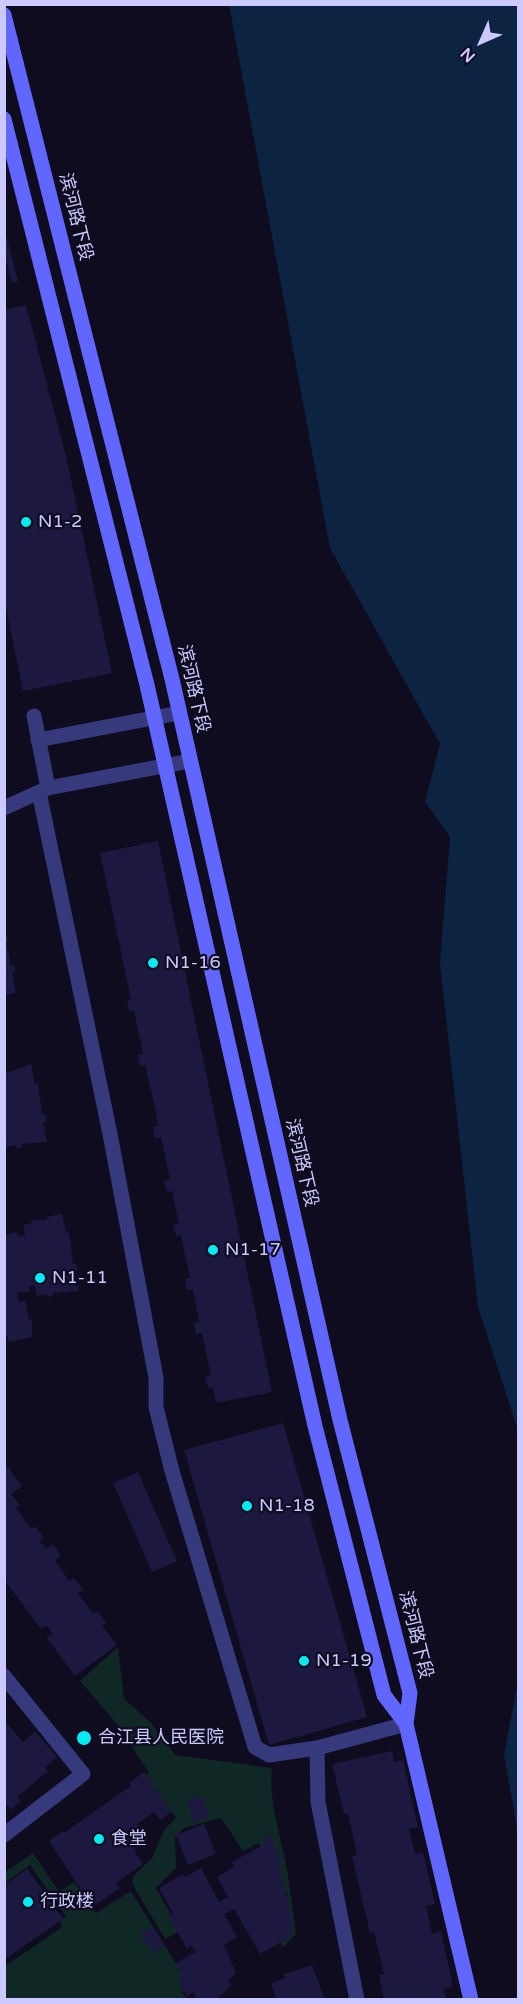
<!DOCTYPE html>
<meta charset="utf-8">
<style>
body{margin:0}
#map{position:relative;width:523px;height:2004px;overflow:hidden;background:#0e0c1e;font-family:"Varela Round",sans-serif}
canvas{display:block}
.frame{position:absolute;inset:0;border:6px solid #ccc9ff;pointer-events:none}
.north{position:absolute;left:451px;top:12px;width:60px;height:60px;-webkit-text-stroke:4px #0e0c1e;paint-order:stroke;rotate:225deg;font-size:16px;font-weight:700;line-height:24px;text-align:center;color:#ccc9ff}
.north::after{content:'';display:block;margin:auto;width:21px;height:27px;background:#ccc9ff;clip-path:polygon(50% 0,100% 100%,50% 72%,0 100%)}
</style>
<div id="map">
<canvas width="523" height="2004"></canvas>
<div class="frame"></div>
<div class="north">N</div>
</div>
<script>
const c = document.querySelector('canvas').getContext('2d');
c.lineJoin = 'round';
function fillPath(path, color) {
  c.fillStyle = color;
  c.fill(path, 'evenodd');
}
function strokePath(path, color, width, dash) {
  c.strokeStyle = color;
  c.lineWidth = width;
  c.lineCap = dash ? 'butt' : 'round';
  c.setLineDash(dash || []);
  c.stroke(path);
}
function write(font, color, halo, rows, align = 'center') {
  c.font = font + ' "Varela Round","Noto Sans SC",sans-serif';
  c.lineWidth = 4.5;
  c.setLineDash([]);
  c.textBaseline = 'middle';
  c.strokeStyle = halo;
  c.fillStyle = color;
  for (const [text, x, y, turn = 0] of rows) {
    c.save();
    c.translate(x, y);
    c.rotate((+turn || 0) * Math.PI / 180);
    c.textAlign = isNaN(turn) ? turn : align;
    if (halo) c.strokeText(text, 0, 0);
    c.fillText(text, 0, 0);
    c.restore();
  }
}
fillPath(new Path2D(`
 M118,1647L124,1699L151,1723L175,1755L272,1768C269,1798 277,1822 283,1851C290,1878 292,1906 296,1934L283,1947L277,1936V1903L288,1896L259,1843L243,1851L221,1818L184,1828L175,1837L176,1868L156,1888L180,1931L165,1939L135,1889L132,1881L136,1873L152,1858L164,1830L176,1818L145,1775L149,1773L121,1729L80,1681Z
 M33,1853L59,1892L74,1882L96,1913L131,1891L190,1986L182,1992L187,1999H5L4,1967L62,1927L60,1921L66,1916L30,1865L5,1883V1872Z`), '#0f2825');
fillPath(new Path2D(`
 M229,5H518V1431L478,1307L440,963L450,837L425,802L440,744L330,548Z
 M518,1682V1834L504,1754Z`), '#0c2442');
fillPath(new Path2D(`
 M5,231L18,281L12,283L4,254Z
 M26,305L66,456L112,673L23,691L4,598V310Z
 M158,841L272,1392L216,1403L213,1387L208,1388L205,1377L211,1376L202,1333L196,1334L194,1323L199,1322L193,1289L187,1290L185,1279L190,1278L181,1235L176,1236L173,1225L179,1224L172,1191L167,1192L164,1181L170,1180L161,1137L155,1138L153,1127L158,1126L156,1112L145,1065L140,1066L138,1055L143,1054L134,1011H129L127,1000L131,999L100,853Z
 M7,934L8,941L6,942L11,966L14,965L15,973H12L16,993L4,995V935Z
 M31,1064L35,1084L38,1083L42,1115L45,1114L46,1122H43L47,1142L22,1144V1147L16,1148V1145L6,1147L4,1067L7,1073Z
 M62,1214L66,1233L69,1232L73,1264H76L77,1271H75L79,1291L53,1293V1296L47,1297V1294L37,1296L35,1285L29,1286L30,1291L17,1293L19,1302L25,1301L29,1320L32,1319V1337L8,1342L7,1336L4,1337V1235L17,1232L18,1237L25,1236L23,1225L32,1223L31,1220H47V1217Z
 M283,1423L367,1717L269,1745L184,1450Z
 M4,1462L22,1486L11,1494L20,1505L16,1508L31,1529L35,1526L44,1538L40,1541L46,1549L53,1544L61,1556L55,1561L69,1581L74,1578L83,1590L78,1593L93,1614L98,1611L106,1623L102,1626L117,1645L75,1676L47,1638L53,1634L46,1625L41,1629L4,1579Z
 M138,1472L177,1561L152,1572L113,1483Z
 M4,1720L23,1742L35,1731L57,1757L45,1768L48,1771L17,1797L21,1801L11,1810L7,1805L4,1807Z
 M392,1751L394,1762L403,1760L418,1827L409,1829L415,1854L423,1852L435,1904L426,1906L432,1934L441,1931L453,1987L444,1989L446,2000H384L379,1975L384,1974L374,1932L370,1933L352,1856L357,1855L348,1813L344,1814L332,1764Z
 M144,1772L171,1812L160,1820L154,1812L137,1824L148,1840L134,1850L143,1864L116,1883L120,1888L92,1907L49,1841L63,1831L65,1832L131,1786L129,1783Z
 M201,1796L209,1817L194,1823L187,1800Z
 M204,1824L216,1854L188,1865L176,1835Z
 M271,1836L282,1865L278,1866L293,1921L290,1937L260,1954L234,1909L224,1914L237,1937L224,1945L236,1973L228,1981L231,1986L216,2000H192L196,1997L193,1992L187,1996L179,1982L182,1974L176,1963L196,1952L192,1946L187,1949L168,1916L173,1913L159,1888L183,1874L185,1877L201,1868L219,1902L228,1897L217,1877L234,1867L232,1862L265,1844L262,1839Z
 M27,1869L63,1919L4,1960V1885Z
 M153,1927L165,1946L154,1953L140,1934Z
 M312,1965L325,2000H276L271,1983L286,1978L284,1974Z`), '#1d183f');
strokePath(new Path2D(`
 M39,792L110,1134L156,1378V1407L172,1471L255,1747L269,1755L317,1748
 M4,1676L83,1774L4,1835`), '#37397d', 15);
strokePath(new Path2D(`
 M34,716L48,788
 M38,740L179,713
 M4,808L48,788L190,761
 M357,2000L318,1802L317,1748L406,1724`), '#37397d', 15);
strokePath(new Path2D(`
 M4,15L172,679L340,1420L410,1693L406,1724L471,2000
 M4,119L147,685L315,1426L384,1695L406,1724`), '#6167fe', 15);
for (const [x, y, r, color] of [
 [26,522,6,"#01ebf2"],
 [153,963,6,"#01ebf2"],
 [213,1250,6,"#01ebf2"],
 [40,1278,6,"#01ebf2"],
 [247,1506,6,"#01ebf2"],
 [304,1661,6,"#01ebf2"],
 [84,1738,8,"#01ebf2"],
 [99,1839,6,"#01ebf2"],
 [28,1902,6,"#01ebf2"]
]) {
  const dot = new Path2D();
  dot.arc(x, y, r, 0, 2 * Math.PI);
  c.fillStyle = color;
  c.fill(dot);
  strokePath(dot, '#0e0c1e', 2);
}
write('18px', '#ccc9ff', '#0e0c1e', [
 ["滨河路下段",75,217,76],
 ["滨河路下段",193,689,77],
 ["滨河路下段",301,1163,77],
 ["滨河路下段",415,1635,76]
]);
write('18px', '#ccc9ff', '#0e0c1e', [
 ["N1-2",38,522],
 ["N1-16",165,963],
 ["N1-17",225,1250],
 ["N1-11",52,1278],
 ["N1-18",259,1506],
 ["N1-19",316,1661],
 ["合江县人民医院",98,1738],
 ["食堂",111,1839],
 ["行政楼",40,1902]
], 'left');
</script>
